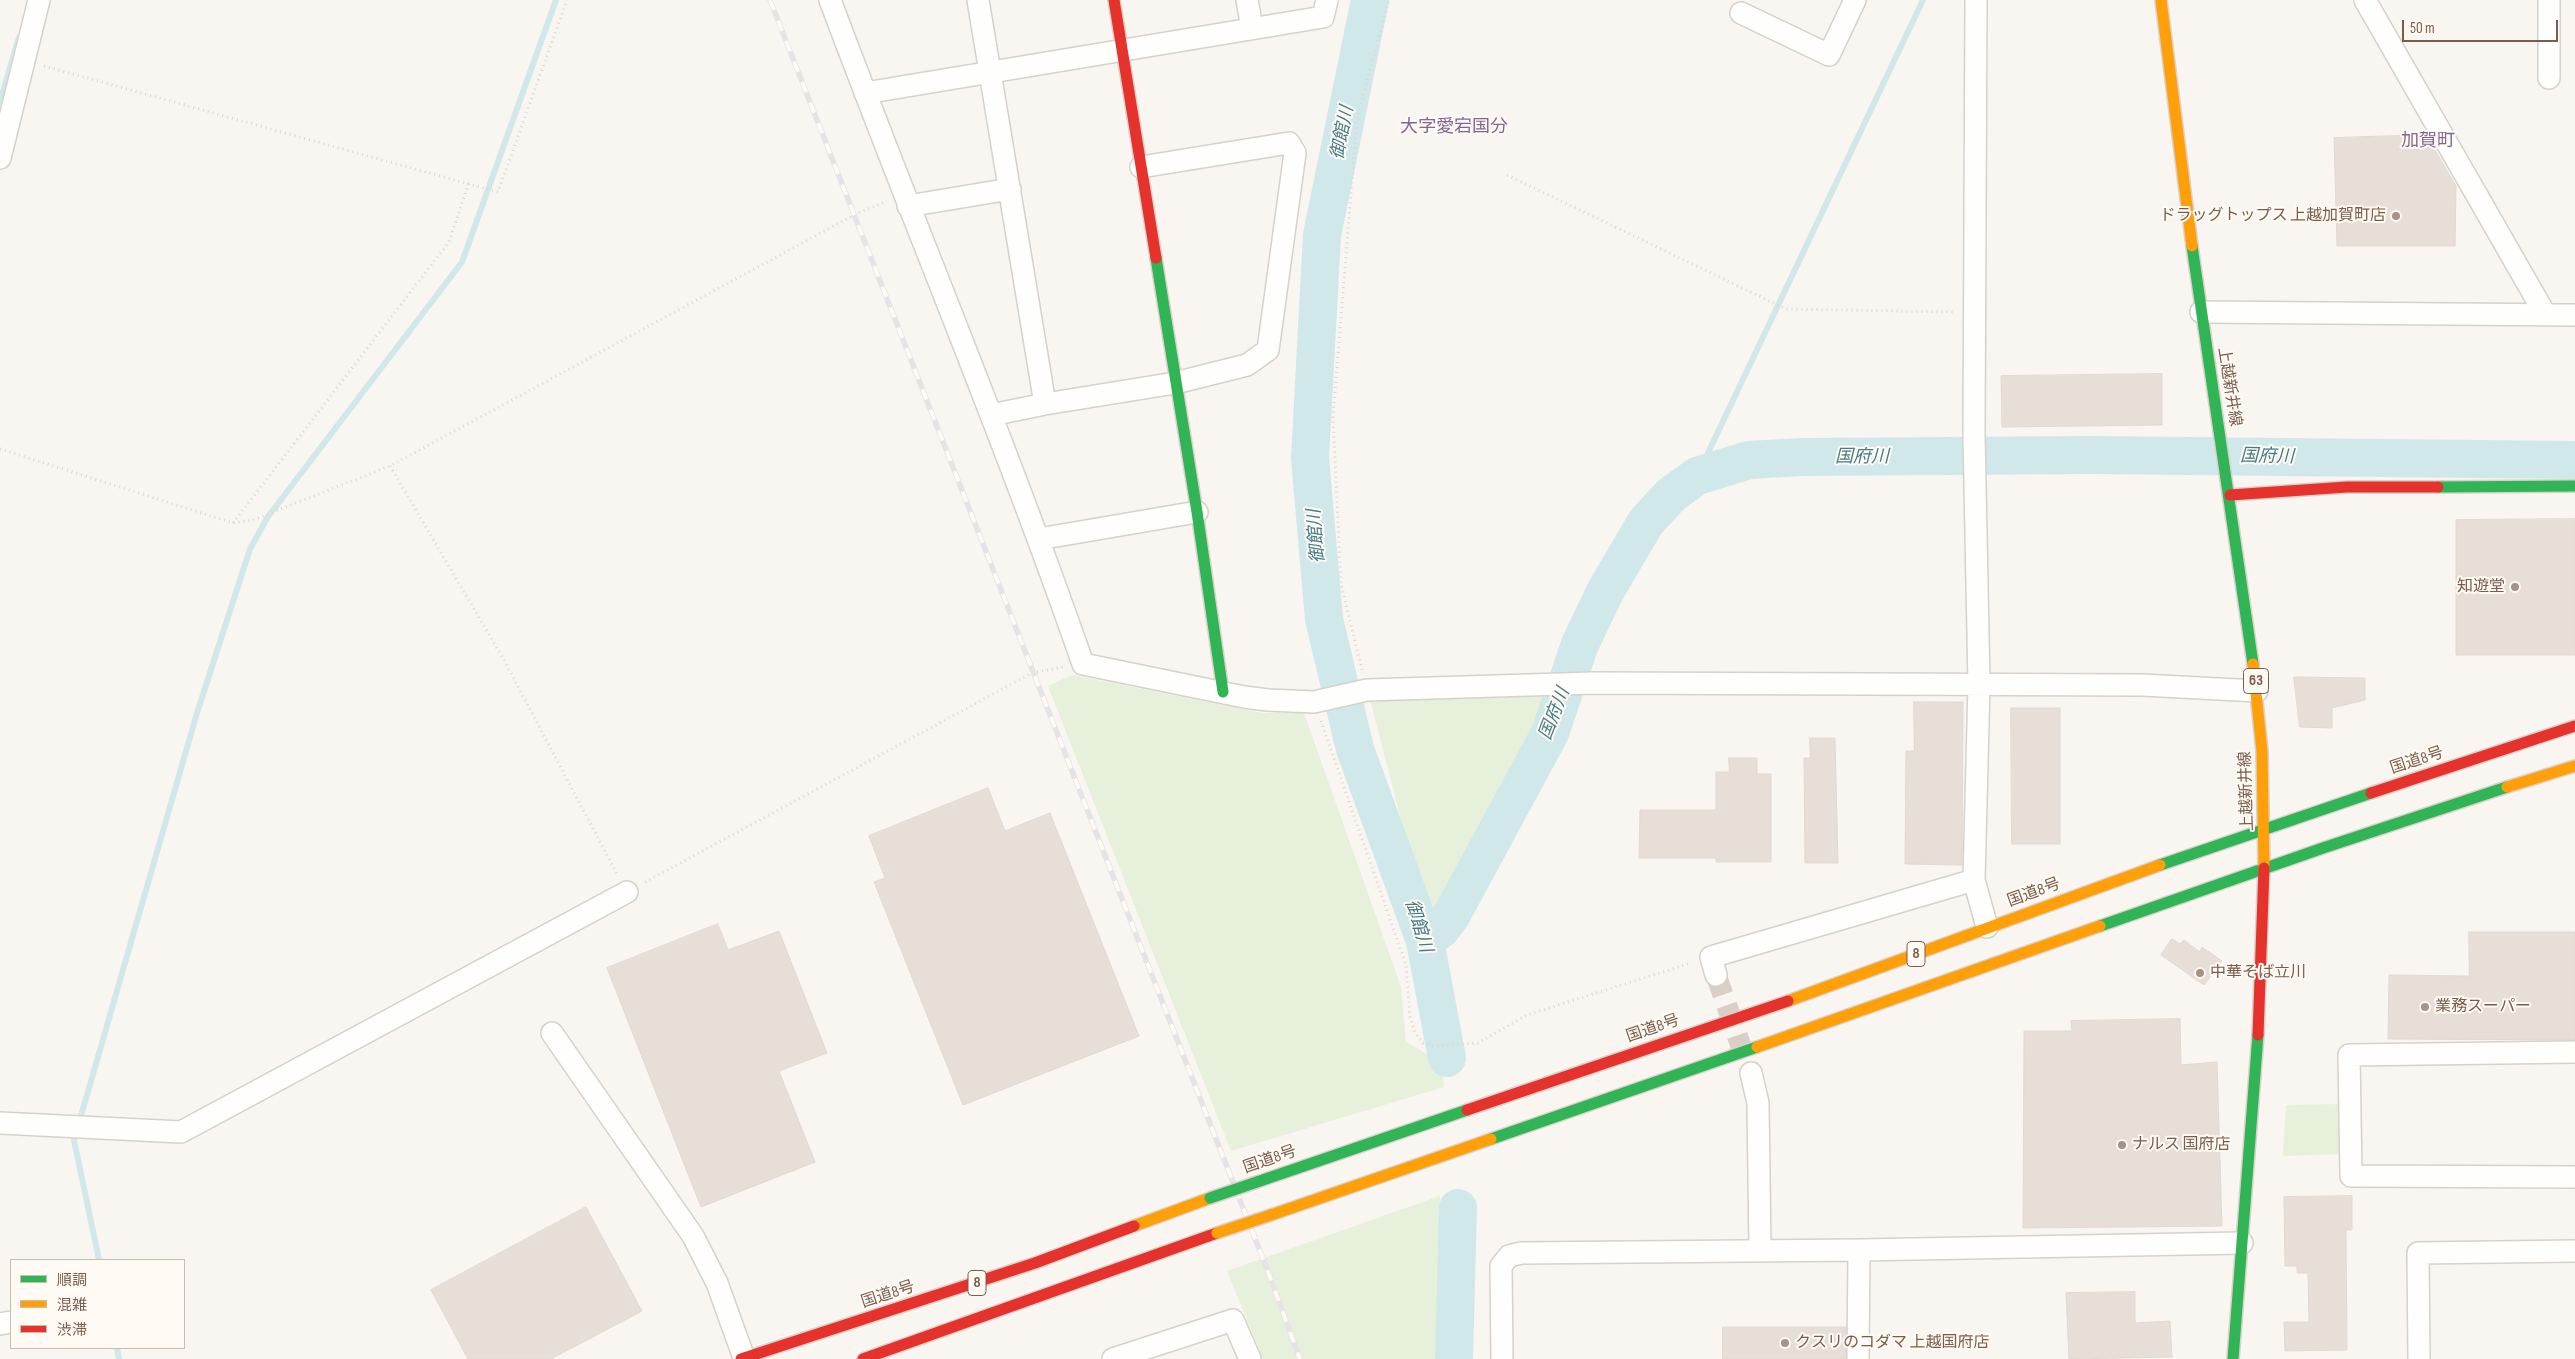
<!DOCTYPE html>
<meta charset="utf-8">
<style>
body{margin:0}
#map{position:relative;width:2575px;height:1359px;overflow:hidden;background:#f9f5f0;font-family:"Sofia Sans Condensed","Noto Sans JP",sans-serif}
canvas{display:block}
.legend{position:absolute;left:10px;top:1259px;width:175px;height:90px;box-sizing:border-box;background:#fffaf3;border:1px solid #cabbb1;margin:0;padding:6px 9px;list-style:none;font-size:15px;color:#7a5c4d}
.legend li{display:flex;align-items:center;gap:10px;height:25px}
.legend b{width:25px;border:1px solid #cabbb1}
.scale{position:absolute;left:2402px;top:20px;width:156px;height:22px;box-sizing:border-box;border:2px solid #7a5c4d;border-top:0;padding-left:6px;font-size:15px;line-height:18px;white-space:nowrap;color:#7a5c4d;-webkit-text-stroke:4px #fffaf3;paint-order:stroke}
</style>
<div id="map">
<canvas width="2575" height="1359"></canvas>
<ul class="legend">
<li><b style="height:6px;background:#30b455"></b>順調</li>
<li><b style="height:6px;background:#ff9f0a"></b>混雑</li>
<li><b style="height:6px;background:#e5322d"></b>渋滞</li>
</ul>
<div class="scale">50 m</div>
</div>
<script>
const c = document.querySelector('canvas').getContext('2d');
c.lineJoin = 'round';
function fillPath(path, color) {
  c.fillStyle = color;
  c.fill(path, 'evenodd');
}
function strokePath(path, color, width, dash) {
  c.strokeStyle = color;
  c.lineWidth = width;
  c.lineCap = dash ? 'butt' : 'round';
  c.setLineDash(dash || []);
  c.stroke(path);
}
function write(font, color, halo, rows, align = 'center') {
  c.font = font + ' "Sofia Sans Condensed","Noto Sans JP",sans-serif';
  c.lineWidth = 4;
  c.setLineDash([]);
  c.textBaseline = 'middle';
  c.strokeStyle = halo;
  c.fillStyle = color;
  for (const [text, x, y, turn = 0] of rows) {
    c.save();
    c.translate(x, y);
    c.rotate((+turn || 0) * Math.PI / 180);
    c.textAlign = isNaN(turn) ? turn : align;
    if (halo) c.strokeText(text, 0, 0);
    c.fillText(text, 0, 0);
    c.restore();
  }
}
fillPath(new Path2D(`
 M1072,675L1262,713H1304L1401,987L1406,1042L1427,1054L1439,1055L1444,1087L1231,1151L1048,686Z
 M1553,695L1454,896L1446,909L1435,913L1424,909L1370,699Z
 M2344,1104V1154L2283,1156L2286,1105Z
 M1440,1196L1443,1317L1440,1359H1263L1227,1271Z`), '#e7f0db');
strokePath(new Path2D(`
 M0,102L19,37
 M1697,476L1923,0
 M99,1260L74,1140L197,713L250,549L267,518L462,262L556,0
 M117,1348L119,1359`), '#d0e8ea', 6);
strokePath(new Path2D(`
 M1370,0L1322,235L1310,458L1324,619L1355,749L1425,941L1447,1058
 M1425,941L1441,929L1451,916L1550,733L1580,644L1606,590L1646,522L1671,495L1697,476L1749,460L1802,457L2091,455L2575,460
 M1454,1359L1458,1208`), '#d0e8ea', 38);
const building = new Path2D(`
 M2426,135L2456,186L2455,246H2337L2334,138Z
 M2162,374V425L2002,427L2001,376Z
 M2575,519V655H2456V520Z
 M2294,677L2365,678V700L2332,708V728L2300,727Z
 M1914,702H1963L1962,865L1905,864L1906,751H1914Z
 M2011,708H2060V844H2012Z
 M1810,738H1835L1838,863H1805L1804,758H1810Z
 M1729,758H1757V774H1771V862H1716V858H1639L1640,810H1716V772H1729Z
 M988,788L1005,831L1050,813L1139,1036L963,1105L874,882L885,878L869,836Z
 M718,924L728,950L779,931L827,1053L779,1071L815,1162L701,1207L607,968Z
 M2469,932H2575V1040L2388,1039L2389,975L2469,976Z
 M2172,939L2180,944L2184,940L2200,952L2202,947L2222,961L2204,985L2161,955Z
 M2180,1019L2181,1065L2217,1062L2222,1226L2023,1228L2024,1031H2072L2071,1021Z
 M2352,1196V1230H2346L2347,1350L2285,1351L2284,1322H2309L2308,1273H2297V1266H2285L2284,1197Z
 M586,1207L642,1311L551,1359H468L431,1290Z
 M2135,1292V1323L2170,1321L2172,1357L2069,1359L2066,1293Z
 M1723,1327H1846V1359H1723Z`);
fillPath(building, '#e6ded7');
strokePath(building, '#e2d8d2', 1);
strokePath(new Path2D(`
 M1716,975L1748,1066`), '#d9cfc7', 21, [21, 11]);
const street = new Path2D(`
 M830,0C913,222 1005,440 1083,664L1244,697L1268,700L1314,702L1367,690L1593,683L2142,685L2257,691
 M978,0L1045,404
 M1247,0L1252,28
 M1976,0L1974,434L1979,684L1974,880L1987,927
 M2365,0L2545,314
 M2549,0V78
 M1741,13L1829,55L1855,0
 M865,93L1323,17L1327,0
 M0,158L39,0
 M908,206L1010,189
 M2201,312L2575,315
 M991,415L1045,404L1175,383L1247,365L1268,350L1295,153L1289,143L1141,167
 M1039,539L1197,512
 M1716,975L1711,957L1974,880
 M552,1033L693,1236L717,1283L744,1358
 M2575,1052L2349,1055L2351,1176L2575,1177
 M1751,1073L1758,1103L1760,1251
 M0,1123L181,1132L627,892
 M0,1324L11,1322
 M1113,1359L1233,1320L1250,1359
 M1502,1359L1501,1266L1509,1256L1521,1253L1859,1250L2242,1243
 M1858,1359L1859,1250
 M2419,1359L2418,1253L2575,1251`);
const fast = new Path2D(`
 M2192,246L2253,664
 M1156,258L1197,512L1223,692
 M2438,487L2575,486
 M2160,865L2371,793
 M2100,926L2323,848L2507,787
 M1491,1139L1757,1047
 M1257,1182L1467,1110
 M2233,1359L2258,1035`);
const slow = new Path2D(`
 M2161,0L2192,246
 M2253,664L2262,751L2264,868
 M2507,787L2575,766
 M1788,1001L2160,865
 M1757,1047L2100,926
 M1271,1215L1491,1139
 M1134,1226L1210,1198`);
const jam = new Path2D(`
 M1114,0L1156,258
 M2230,495L2347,487H2438
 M2371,793L2575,726
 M2258,1035L2264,868
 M1467,1110L1788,1001
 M741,1359L1035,1263L1134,1226
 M863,1359L1217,1233`);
strokePath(street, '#d7d1cb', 24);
strokePath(fast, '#d9d2cb', 14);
strokePath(slow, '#d9d2cb', 14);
strokePath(jam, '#d9d2cb', 14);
strokePath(new Path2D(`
 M44,66L498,192L567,0
 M1507,175L1786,309L1955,312
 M0,449L233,523L253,520L390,466L854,215L887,201
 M390,466L504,660L617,874
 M233,523L449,242L469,182
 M1362,670L1341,584L1333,417L1357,118L1389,0
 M1321,721L1406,965L1410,1017L1415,1033L1423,1043L1432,1046L1478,1043L1527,1015L1691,963
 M645,882L1032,673L1063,667`), '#dcd5d0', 3, [1, 4]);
strokePath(street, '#fefefd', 21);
strokePath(fast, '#30b455', 11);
strokePath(slow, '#ff9f0a', 11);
strokePath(jam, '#e5322d', 11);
const rail = new Path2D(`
 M770,0L1267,1269L1300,1359`);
strokePath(rail, '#e6e3e7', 5.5);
strokePath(rail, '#fffaf3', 4, [11]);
const fastBridge = new Path2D(`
 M1210,1198L1257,1182`);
const slowBridge = new Path2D(`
 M1217,1233L1271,1215`);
strokePath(fastBridge, '#dad1cc', 14, []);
strokePath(slowBridge, '#dad1cc', 14, []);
strokePath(fastBridge, '#30b455', 11);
strokePath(slowBridge, '#ff9f0a', 11);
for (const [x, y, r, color] of [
 [2396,216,5,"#a69286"],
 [2515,587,5,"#a69286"],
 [2200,973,5,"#a69286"],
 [2425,1007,5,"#a69286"],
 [2122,1145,5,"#a69286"],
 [1785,1343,5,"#a69286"]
]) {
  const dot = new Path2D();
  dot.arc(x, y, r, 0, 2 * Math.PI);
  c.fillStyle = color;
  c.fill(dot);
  strokePath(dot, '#fffaf3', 2);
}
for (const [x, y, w] of [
 [2256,681,25],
 [1916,954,18],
 [977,1283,18]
]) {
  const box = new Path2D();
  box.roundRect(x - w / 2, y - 12.5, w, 25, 4);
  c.fillStyle = '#fffaf3';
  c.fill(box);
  strokePath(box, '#7a5c4d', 1);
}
write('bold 15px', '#7a5c4d', null, [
 ["63",2256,681],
 ["8",1916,954],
 ["8",977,1283]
]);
write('16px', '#7a5c4d', '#fffaf3', [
 ["ドラッグトップス 上越加賀町店",2386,216,"right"],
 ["知遊堂",2505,587,"right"],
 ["中華そば立川",2210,973],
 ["業務スーパー",2435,1007],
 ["ナルス 国府店",2132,1145],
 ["クスリのコダマ 上越国府店",1795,1343]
], 'left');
write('16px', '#7a5c4d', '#fffaf3', [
 ["上越新井線",2229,387,81],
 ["国道8号",2417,761,-18],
 ["上越新井線",2247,791,-92],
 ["国道8号",2034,893,-20],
 ["国道8号",1653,1029,-19],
 ["国道8号",1270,1160,-19],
 ["国道8号",888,1295,-18]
]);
write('18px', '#846695', '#fffaf3', [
 ["大字愛宕国分",1454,127],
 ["加賀町",2428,141]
]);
write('italic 18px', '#437c86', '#fffaf3', [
 ["御館川",1343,133,-79],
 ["国府川",1862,457],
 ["国府川",2267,457,1],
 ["御館川",1317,536,-95],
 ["国府川",1555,714,-69],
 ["御館川",1418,926,73]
]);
</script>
